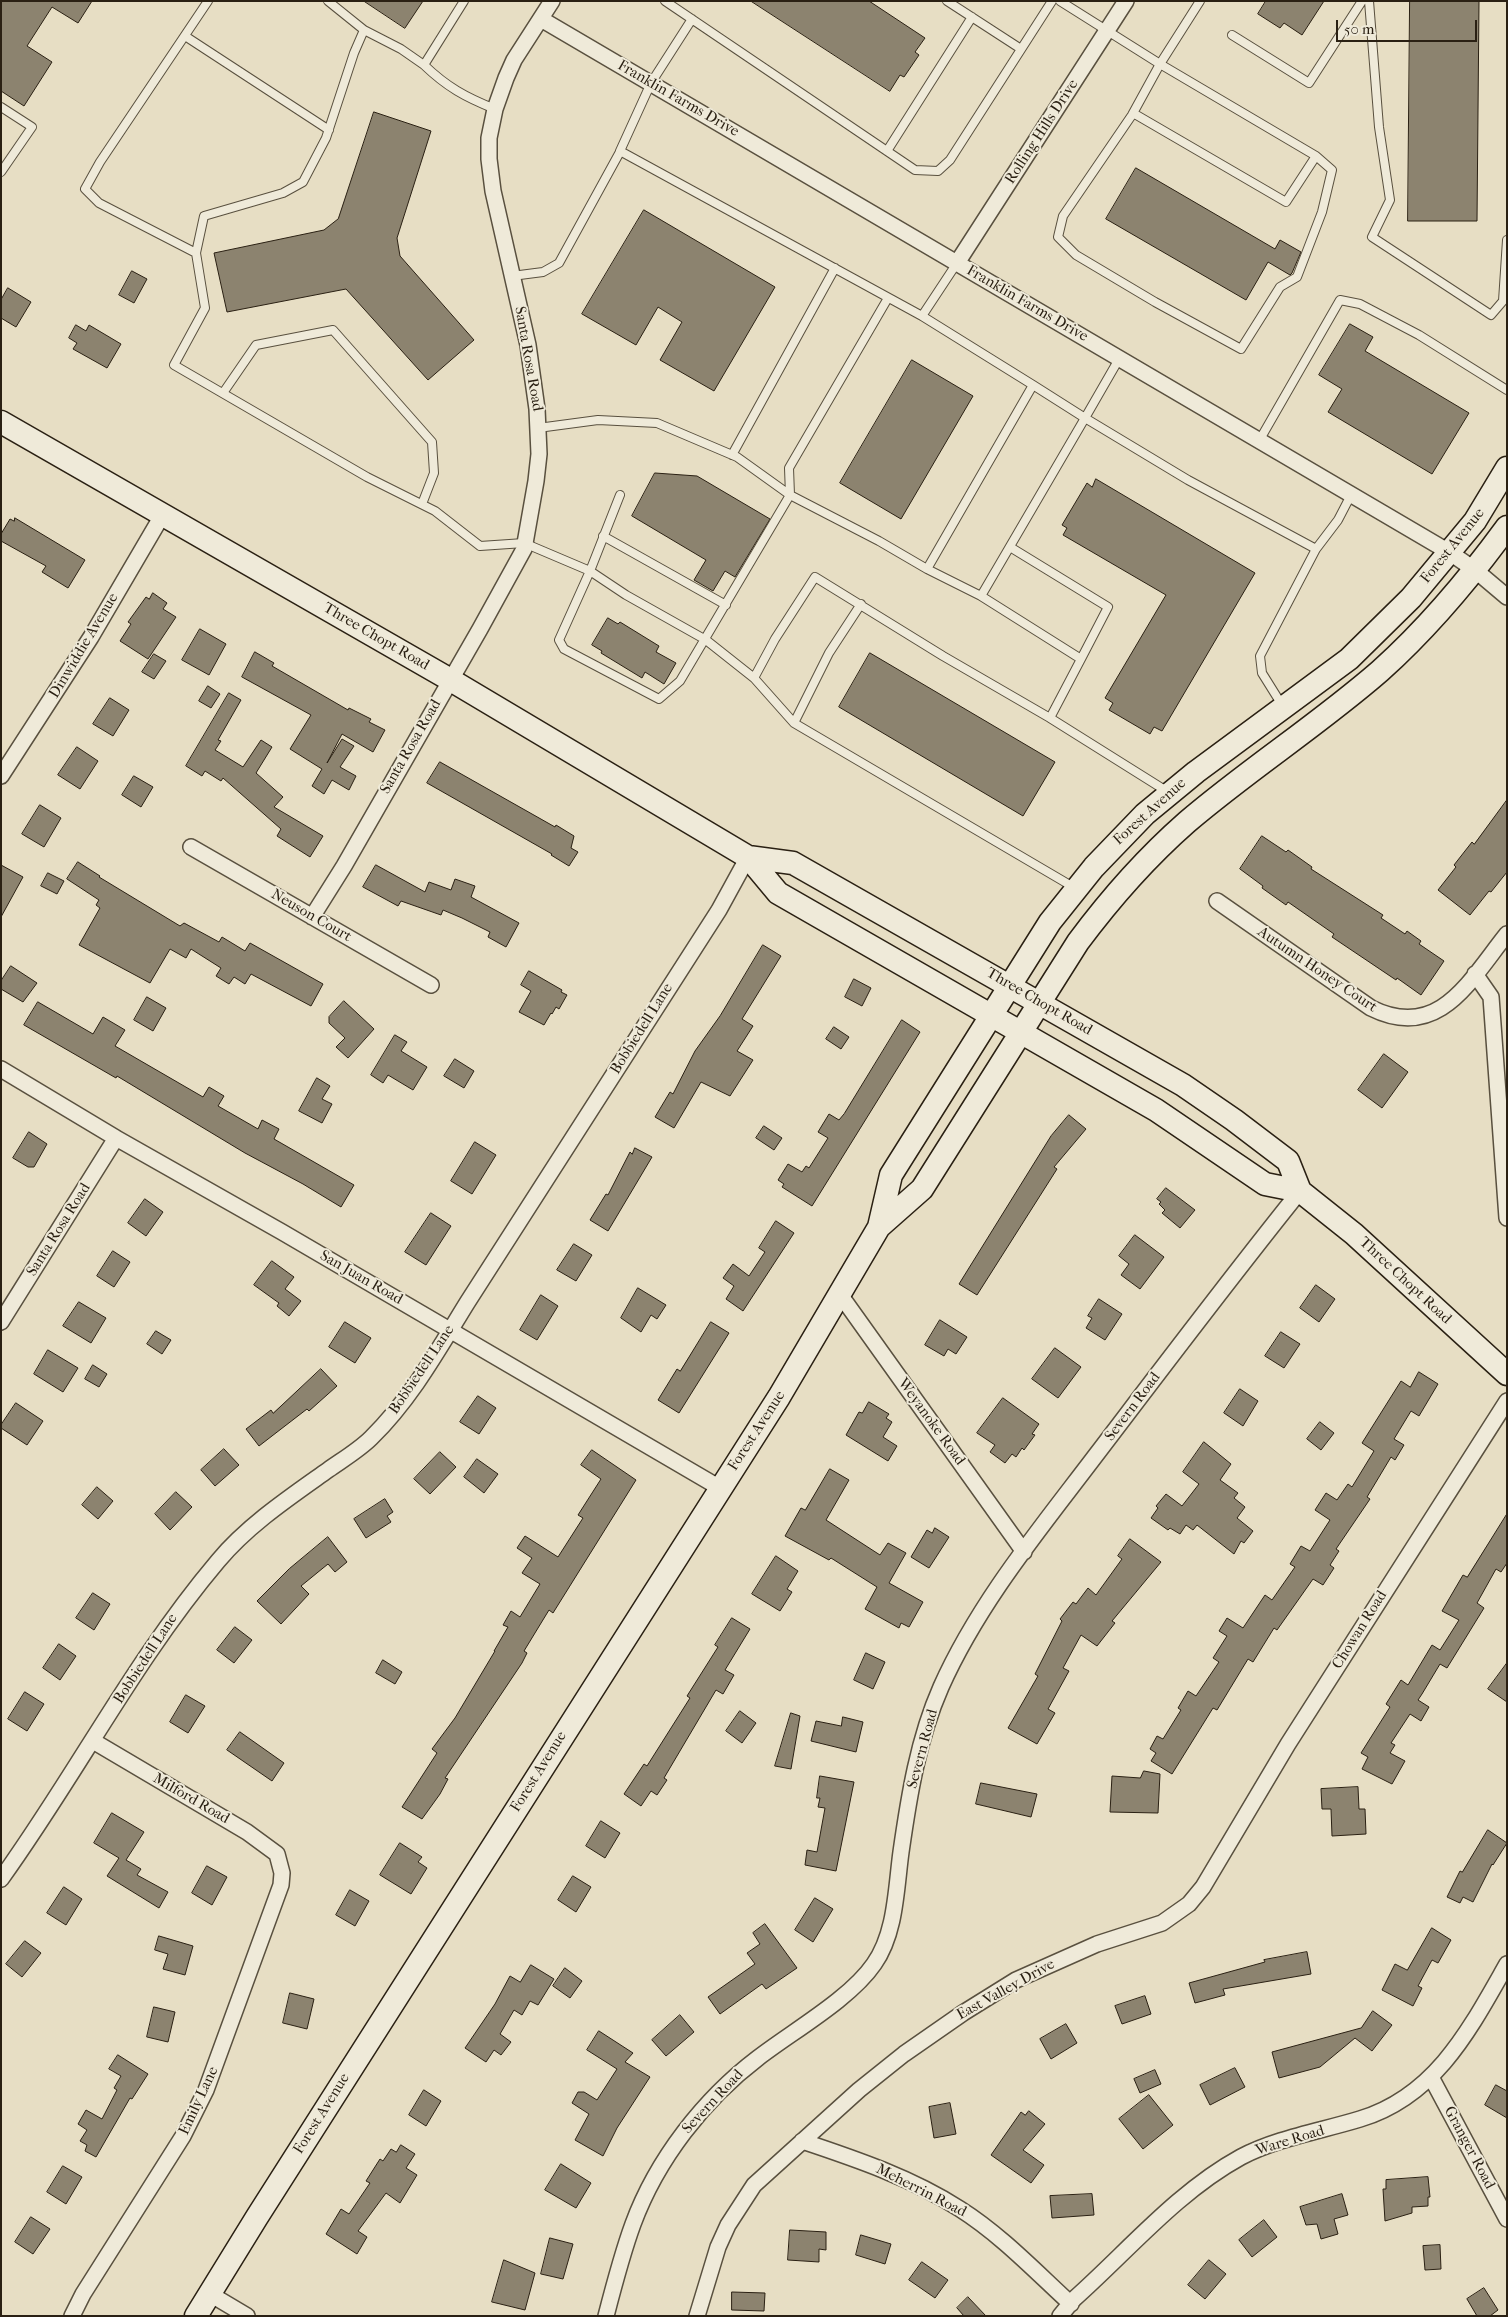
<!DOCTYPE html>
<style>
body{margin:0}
#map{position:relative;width:1508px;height:2317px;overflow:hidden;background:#e7dec4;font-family:"IM FELL French Canon",serif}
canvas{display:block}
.frame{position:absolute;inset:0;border:2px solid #2a2013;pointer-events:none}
.scale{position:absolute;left:1336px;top:20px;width:141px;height:22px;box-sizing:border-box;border:2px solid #2a2013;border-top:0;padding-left:6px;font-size:15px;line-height:18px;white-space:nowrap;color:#2a2013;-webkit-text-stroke:4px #efead9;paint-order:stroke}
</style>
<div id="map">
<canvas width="1508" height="2317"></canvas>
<div class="frame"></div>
<div class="scale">50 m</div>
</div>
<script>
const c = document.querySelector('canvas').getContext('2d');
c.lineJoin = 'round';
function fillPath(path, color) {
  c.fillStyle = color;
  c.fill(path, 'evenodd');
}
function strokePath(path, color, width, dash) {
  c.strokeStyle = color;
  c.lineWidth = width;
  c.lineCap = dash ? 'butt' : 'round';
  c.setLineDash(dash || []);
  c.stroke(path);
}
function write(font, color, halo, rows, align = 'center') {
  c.font = font + ' "IM FELL French Canon",serif';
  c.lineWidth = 4;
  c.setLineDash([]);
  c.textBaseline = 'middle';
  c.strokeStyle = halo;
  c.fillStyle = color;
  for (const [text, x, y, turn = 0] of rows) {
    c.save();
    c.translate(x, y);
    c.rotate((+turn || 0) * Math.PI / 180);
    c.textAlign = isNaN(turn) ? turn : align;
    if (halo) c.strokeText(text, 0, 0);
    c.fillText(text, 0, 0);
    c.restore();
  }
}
const building = new Path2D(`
 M1,1H92L78,23L52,7L27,46L52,62L24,106L1,91Z
 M364,1H423L405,28Z
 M751,1H869L925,38L915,52L919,55L904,77L900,75L890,91Z
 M1266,1H1324L1302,35L1284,23L1280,28L1258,14Z
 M1410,1H1479L1477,221H1408Z
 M374,112L431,131L397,238L400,256L474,340L428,380L346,289L227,312L214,253L324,230L338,219Z
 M1136,168L1275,249L1280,240L1301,252L1292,273L1290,275L1268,262L1246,300L1106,219Z
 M644,210L775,287L714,391L660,360L682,322L658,307L636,345L582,314Z
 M132,271L147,279L134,303L119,295Z
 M8,288L31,302L16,327L1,318V300Z
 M1350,324L1373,337L1365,351L1469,413L1432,474L1328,412L1342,389L1319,375Z
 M76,325L86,331L89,325L121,344L107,368L73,349L77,343L69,338Z
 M912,360L973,396L901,519L840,483Z
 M655,473L697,476L770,519L735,577L725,571L713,591L694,580L706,560L632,516Z
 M1096,479L1255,573L1162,731L1154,727L1150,734L1109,710L1113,703L1105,698L1166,595L1063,535L1067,528L1062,525L1087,483L1092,487Z
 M15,518L85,560L68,588L42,572L46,566L1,541V534L10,519L14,521Z
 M153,593L167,603L163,609L176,617L148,659L120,641L131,624L128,622L146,597L149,599Z
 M608,618L618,624L620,622L659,646L656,652L676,663L664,684L645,672L642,678L601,653L602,651L592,645Z
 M200,629L226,644L209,675L182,660Z
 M255,652L274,663L272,666L348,710L349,708L371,719L369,722L385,730L373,752L342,734L327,763L342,739L354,746L340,767L356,776L349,790L332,780L324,794L312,786L322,769L290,749L311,715L242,677Z
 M870,653L1055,762L1023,816L839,707Z
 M154,654L166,661L154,679L142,672Z
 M208,686L220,694L211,708L199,701Z
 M229,693L241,700L218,740L221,741L215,750L243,767L261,740L272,747L256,773L283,797L274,807L323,836L310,857L277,836L281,829L223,778L221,781L205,771L202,776L186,766Z
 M110,698L129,710L113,736L93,724Z
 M77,747L98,761L80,789L58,775Z
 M440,762L555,827L556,825L574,836L571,848L578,852L569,866L551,855L552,854L427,783Z
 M134,776L153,787L141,807L122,795Z
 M1507,800V872L1491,892L1489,891L1470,915L1438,890L1456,867L1454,865L1472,842L1474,844Z
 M40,805L61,818L44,847L22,834Z
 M1262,836L1286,852L1288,850L1312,867L1311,869L1383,915L1381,918L1405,934L1407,931L1421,941L1419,944L1444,961L1421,995L1397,978L1396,980L1332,937L1334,934L1288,902L1286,905L1262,888L1263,886L1240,869Z
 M78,862L100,876L99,877L180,926L184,923L219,942L222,937L245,951L250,943L323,984L311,1006L251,974L245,984L234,977L229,984L216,976L221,968L191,949L186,958L170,949L150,983L79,945L100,908L96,905L99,900L67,879Z
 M1,865L23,877L1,917Z
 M376,865L425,892L429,882L451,890L455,879L475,886L471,897L519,923L506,947L488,937L490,932L462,918L443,910L441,915L401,901L398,906L363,887Z
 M48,873L64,881L57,894L41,886Z
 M763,945L781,956L742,1019L753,1026L737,1051L753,1060L730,1096L701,1082L674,1128L655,1117L670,1092L673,1094L695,1051L720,1016Z
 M11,966L37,983L23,1002L1,989V981Z
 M529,971L562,990L561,992L567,995L559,1009L556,1007L552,1014L551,1013L544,1025L519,1012L531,991L521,985Z
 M854,979L871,988L862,1006L845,997Z
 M147,997L166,1008L153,1031L134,1020Z
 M344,1001L374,1029L348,1058L336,1047L345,1038L329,1023V1017Z
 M38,1002L93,1034L103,1017L125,1030L115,1046L203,1097L209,1087L224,1096L218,1106L258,1129L262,1120L279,1129L274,1139L354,1185L341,1207L303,1184L245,1153L117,1076L116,1078L24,1025Z
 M902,1020L920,1032L812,1206L782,1187L784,1184L778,1180L788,1164L802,1172L806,1166L809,1168L828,1138L818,1132L829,1114L839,1120L844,1114Z
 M834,1027L849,1037L841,1049L826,1039Z
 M395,1035L407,1042L401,1051L427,1067L413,1090L388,1075L383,1083L371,1075Z
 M1384,1054L1408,1072L1382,1108L1358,1090Z
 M455,1059L474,1071L464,1088L444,1076Z
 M317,1078L330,1086L322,1099L332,1104L322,1123L299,1111Z
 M1069,1115L1086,1129L1054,1167L1057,1169L977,1295L959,1284L1051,1136Z
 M764,1126L782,1138L774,1150L756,1138Z
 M29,1132L47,1144L34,1167H28L13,1158Z
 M475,1142L496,1155L472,1194L451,1181Z
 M635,1148L652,1157L608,1231L590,1220L606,1194L608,1195L630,1152L632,1154Z
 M1166,1188L1195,1210L1180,1228L1162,1213L1165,1210L1159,1204L1161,1202L1157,1199Z
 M145,1199L163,1212L146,1236L128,1223Z
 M431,1213L451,1226L426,1265L405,1252Z
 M776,1221L794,1233L743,1311L726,1299L734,1286L723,1278L733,1264L749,1276L765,1252L759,1248Z
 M1135,1235L1164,1257L1140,1289L1121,1275L1129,1264L1119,1256Z
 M574,1244L592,1255L576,1281L557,1270Z
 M113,1251L130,1262L114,1287L97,1276Z
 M272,1261L294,1277L285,1289L301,1301L289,1316L277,1306L279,1303L254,1285Z
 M1316,1285L1335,1299L1319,1322L1300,1308Z
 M638,1288L666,1305L657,1319L651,1315L641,1332L621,1318Z
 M541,1295L558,1306L537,1340L520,1330Z
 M1099,1299L1122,1314L1105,1340L1086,1328L1092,1318L1088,1316Z
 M79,1302L106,1318L91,1343L63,1326Z
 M940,1320L967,1337L956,1354L948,1349L944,1356L925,1345Z
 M345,1322L371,1338L355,1363L329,1347Z
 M711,1322L729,1333L679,1413L658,1400L677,1369L680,1371Z
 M156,1331L171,1340L162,1354L147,1344Z
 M1281,1332L1300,1344L1284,1368L1265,1356Z
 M1055,1348L1081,1367L1058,1398L1032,1379Z
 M48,1350L78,1368L63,1392L34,1374Z
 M93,1365L107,1374L99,1387L85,1379Z
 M321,1369L337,1386L309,1411L307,1409L259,1446L246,1429L271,1410L273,1413Z
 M1419,1372L1438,1384L1419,1416L1411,1411L1394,1439L1404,1445L1395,1460L1391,1457L1367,1497L1370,1499L1336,1549L1339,1551L1330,1565L1334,1568L1323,1585L1313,1579L1277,1630L1274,1628L1253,1662L1248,1659L1217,1710L1213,1708L1172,1774L1151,1761L1156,1753L1150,1749L1157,1736L1163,1739L1181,1710L1178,1708L1188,1691L1196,1696L1219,1662L1213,1658L1227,1636L1219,1631L1227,1618L1243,1628L1265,1595L1272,1600L1295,1567L1290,1564L1301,1546L1310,1551L1330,1520L1315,1510L1326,1493L1337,1500L1348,1484L1352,1487L1374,1451L1362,1443L1401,1381L1410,1387Z
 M1240,1389L1258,1401L1243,1426L1224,1413Z
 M478,1396L496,1408L479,1434L460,1422Z
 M1003,1398L1039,1424L1032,1434L1035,1435L1024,1450L1022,1448L1016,1457L1012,1454L1005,1463L990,1452L995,1445L977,1433Z
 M869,1402L889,1414L886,1418L892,1422L883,1437L897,1446L888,1461L846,1435L859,1412L862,1413Z
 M16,1403L43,1421L27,1445L1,1428V1425Z
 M1320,1422L1334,1433L1321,1450L1307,1439Z
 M1204,1442L1231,1464L1220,1480L1238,1493L1234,1498L1245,1507L1237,1518L1253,1531L1244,1543L1241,1541L1234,1554L1197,1525L1193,1530L1186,1525L1180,1534L1170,1528L1168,1530L1151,1518L1158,1508L1156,1506L1166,1494L1182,1506L1199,1484L1183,1472Z
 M224,1449L239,1465L215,1486L201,1470Z
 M592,1450L636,1480L553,1613L549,1610L524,1651L527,1653L522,1663L445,1778L448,1779L440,1794L422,1819L402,1807L437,1753L432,1749L455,1718L495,1651H494L508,1627L503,1625L511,1611L520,1617L540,1584L522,1573L532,1558L517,1548L525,1536L558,1557L583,1518L578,1515L601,1479L581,1465Z
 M440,1452L456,1467L430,1494L414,1479Z
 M477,1459L498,1474L484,1493L464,1477Z
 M830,1469L849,1480L826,1520L880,1555L888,1543L906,1553L889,1583L923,1602L909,1627L901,1623L899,1628L865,1609L877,1587L831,1558L829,1560L785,1536L801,1508L805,1510Z
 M97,1487L113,1501L98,1519L82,1505Z
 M176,1492L192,1507L170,1530L155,1514Z
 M385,1499L393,1512L387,1516L391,1522L366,1538L354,1519Z
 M1507,1514V1563L1501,1572L1496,1569L1477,1603L1484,1608L1447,1668L1440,1664L1422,1694L1418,1700L1429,1707L1421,1721L1410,1714L1391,1743L1395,1745L1390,1753L1405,1761L1392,1784L1362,1769L1368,1757L1361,1753L1390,1707L1386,1704L1401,1680L1408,1685L1432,1645L1440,1650L1459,1620L1442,1611L1463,1575L1467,1577Z
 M935,1528L949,1537L929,1568L911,1557L927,1530L932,1533Z
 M328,1537L347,1562L335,1572L328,1564L301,1586L309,1594L281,1624L257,1601L289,1569Z
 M1130,1539L1161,1562L1112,1621L1115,1623L1097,1646L1081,1635L1063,1668L1069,1671L1048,1709L1055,1713L1037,1744L1008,1728L1038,1676L1035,1674L1062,1621L1060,1619L1073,1602L1076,1604L1088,1588L1096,1595L1122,1559L1118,1556Z
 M776,1556L798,1571L787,1589L792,1592L780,1611L752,1594Z
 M93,1593L110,1604L94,1630L76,1618Z
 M732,1618L750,1629L725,1670L734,1675L723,1694L716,1690L664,1778L667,1780L657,1795L651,1791L641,1806L624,1794L644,1764L647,1766L690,1698L687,1696L718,1647L715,1645Z
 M235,1627L252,1640L234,1663L217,1650Z
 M59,1644L76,1656L60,1680L43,1668Z
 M866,1653L885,1662L873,1689L854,1680Z
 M383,1660L402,1672L395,1684L376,1673Z
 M1507,1663V1702L1488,1689Z
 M25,1692L44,1704L27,1731L8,1719Z
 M186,1695L205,1706L188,1733L170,1722Z
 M740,1711L756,1723L742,1743L726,1731Z
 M791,1713L800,1716L791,1769L775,1766Z
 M843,1717L863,1722L856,1752L811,1741L816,1721L841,1726Z
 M240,1732L284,1763L272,1781L227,1750Z
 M1144,1771L1160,1774L1158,1813L1110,1812L1112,1776L1140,1778Z
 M820,1776L854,1782L836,1871L805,1865L807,1850L817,1852L825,1808L818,1807L820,1798H817Z
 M981,1783L1037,1794L1031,1817L976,1804Z
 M1358,1787L1359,1809H1365L1366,1834L1332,1836L1331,1809H1322L1321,1789Z
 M112,1813L144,1832L126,1860L141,1869L137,1875L168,1892L159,1908L107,1876L119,1858L94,1843Z
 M601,1821L620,1833L605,1858L586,1846Z
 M1488,1830L1507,1843L1493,1865L1492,1864L1473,1902L1463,1897L1460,1903L1447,1897L1460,1871L1462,1872Z
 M400,1843L422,1857L418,1862L427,1868L411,1894L380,1875Z
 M207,1866L227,1877L212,1905L192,1893Z
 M573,1876L591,1887L576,1912L558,1900Z
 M64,1887L82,1899L66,1925L47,1913Z
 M350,1890L369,1901L355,1926L336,1915Z
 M815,1898L833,1909L813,1942L795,1930Z
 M765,1924L797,1968L766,1989L762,1984L720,2014L708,1997L755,1964L747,1953L760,1944L753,1933Z
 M1432,1928L1451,1940L1438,1963L1432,1960L1418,1986L1422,1988L1413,2006L1382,1990L1395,1964L1407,1970Z
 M159,1936L193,1946L185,1975L163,1969L168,1954L155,1950Z
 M25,1941L41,1953L22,1977L6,1964Z
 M1307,1952L1311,1974L1223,1989L1225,1995L1195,2003L1189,1983L1265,1962L1264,1960Z
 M531,1965L554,1979L538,2005L530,2001L522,2015L514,2010L500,2034L511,2042L501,2055L494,2050L486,2062L465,2048L495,2004L510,1976L520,1982Z
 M565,1968L582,1981L570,1998L553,1986Z
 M290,1993L314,1999L307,2029L283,2023Z
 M1145,1996L1151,2014L1122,2024L1115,2006Z
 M154,2007L175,2012L168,2042L147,2037Z
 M1373,2011L1392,2025L1372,2051L1355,2038L1320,2067L1279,2078L1272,2052L1361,2028Z
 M680,2015L694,2032L666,2056L652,2040Z
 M1066,2024L1077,2043L1051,2059L1040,2039Z
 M599,2031L633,2053L625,2062L650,2077L617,2128L603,2156L575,2140L589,2114L572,2103L578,2092H584L597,2100L617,2069L587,2050Z
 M118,2055L148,2074L132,2099L130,2098L96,2157L85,2151L87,2145L80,2141L87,2130L78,2124L86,2110L102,2119L117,2090L114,2088L121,2076L109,2069Z
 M1235,2068L1245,2087L1210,2105L1200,2085Z
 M1155,2070L1161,2084L1140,2093L1134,2079Z
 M1496,2085L1507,2091V2118L1485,2105Z
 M424,2090L441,2101L426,2126L409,2115Z
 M1149,2095L1173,2125L1143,2149L1119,2119Z
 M950,2103L956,2134L934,2138L929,2107Z
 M1029,2111L1045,2124L1023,2150L1044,2165L1031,2183L991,2155L1021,2112L1025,2115Z
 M401,2145L415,2154L406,2168L417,2175L400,2203L386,2193L358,2231L367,2237L357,2254L326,2234L341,2209L349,2214L370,2183L366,2181L380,2159L383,2161L391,2149L396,2152Z
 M561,2164L591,2183L576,2208L545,2190Z
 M63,2166L82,2177L66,2204L47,2192Z
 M1428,2177L1430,2197H1428V2206L1412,2207V2213L1385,2221L1383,2189H1386V2180Z
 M1092,2194L1094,2215L1052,2218L1050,2196Z
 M1342,2194L1348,2215L1334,2219L1338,2234L1321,2239L1317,2224L1306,2225L1300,2207Z
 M31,2217L50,2229L33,2254L15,2242Z
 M1264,2220L1277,2237L1252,2257L1239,2240Z
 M790,2230L826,2232V2250L819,2249V2262L788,2260Z
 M861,2235L891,2244L885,2264L856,2255Z
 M550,2238L573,2244L563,2279L541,2274Z
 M1440,2245L1441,2269L1425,2270L1423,2246Z
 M504,2260L535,2273L525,2310L492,2302Z
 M1209,2260L1226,2274L1205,2299L1188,2285Z
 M922,2262L948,2280L935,2298L909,2280Z
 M1484,2288L1498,2310L1490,2316H1477L1467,2299Z
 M732,2292L765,2293L764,2311L732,2310Z
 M968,2297L986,2316H964L957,2308Z`);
fillPath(building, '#8c836f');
strokePath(building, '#2a2013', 1);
const service = new Path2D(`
 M328,1L364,30
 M464,1L424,65L401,49L364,30L354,53L326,138L303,182L283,193L204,216L196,253L205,308L174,365L367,477L435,511L480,546L524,543L590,571L626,595L706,640L754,678L775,639L815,577L943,656L1050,718
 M665,1L915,170L938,171L950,160L1052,1
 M947,1L1021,49
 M1060,1L1160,64L1132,115L1063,216L1058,237L1076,255L1155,302L1241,349L1280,287L1297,277L1322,212L1332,170L1316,156L1160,64L1200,1
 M1369,1L1379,127L1390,200L1372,237L1491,315L1503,301L1507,240
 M692,19L651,83L620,151L922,316
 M1232,35L1309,83L1362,1
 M185,36L329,130
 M424,65C447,87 465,97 495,109
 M1,107L32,127L1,172
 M1133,113L1286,202L1316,156
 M887,151L972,17
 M196,253L99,203L85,189L100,162L208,1
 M957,263L922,316L1033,385
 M512,276L543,272L559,263L621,150
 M1119,359L1085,418L1188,480L1316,549L1338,520L1351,495
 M223,393L256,345L333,330L432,442L434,473L422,504
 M538,428L598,420L657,423L737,457L790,495
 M1259,441L1340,300L1360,304L1419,335L1507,390
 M732,455L835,268
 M620,495L590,571L559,640L564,649L659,699L680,681L790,495L879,541L927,569L1033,385L1085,418L981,596L1081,659L1050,718L1168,792
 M790,495L789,468L888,298
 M603,536L726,605
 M1010,547L1108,607L1081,659
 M927,569L981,596
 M754,678L794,723L1075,888
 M1282,705L1262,673L1260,656L1316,549
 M794,723L829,653L861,604`);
const minor = new Path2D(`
 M541,19L1449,552L1475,570L1507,597
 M957,263L1126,1
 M1,776L91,637L163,514
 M191,847L431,985
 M1217,901L1371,1008C1439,1042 1470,980 1507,934
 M312,917L344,866L480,629L524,549L536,481L539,454L537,409L528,345L493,191L489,159V138L495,109L506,78L514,60L552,1
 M1475,974L1491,997L1507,1218
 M1,1069L116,1138L282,1232L720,1488
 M839,1293L1024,1552
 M1,1322L116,1138
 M1,1879C76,1775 135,1659 218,1561C248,1525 290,1497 328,1470C342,1460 359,1450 371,1438C411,1399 438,1350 467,1303L719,910L748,857
 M1431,2077L1507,2219
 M802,2141C856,2159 912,2178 960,2209C1001,2235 1035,2271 1071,2304
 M210,2294L247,2316
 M72,2316L83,2294L183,2136L206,2090L281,1885L282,1873L277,1854L247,1832L93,1741
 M606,2316C614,2285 622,2254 633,2224C657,2159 704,2099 758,2058C793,2031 850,1999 874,1964C896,1933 896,1888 901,1852C909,1796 918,1739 941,1687C979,1602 1040,1529 1096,1455C1163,1367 1230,1278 1300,1191
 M697,2316L718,2247L728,2225L754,2185L859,2090L904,2054L963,2013L1016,1980L1097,1944L1162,1923L1189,1904L1203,1887L1288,1744L1507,1401
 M1060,2316L1074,2299C1128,2251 1177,2192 1241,2157C1277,2138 1321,2131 1360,2119C1436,2096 1470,2029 1507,1964`);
const secondary = new Path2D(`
 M1,422L449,679L748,857L778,893L1156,1110L1265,1184L1300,1191L1354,1234L1507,1374
 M748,857L793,863L1183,1085L1234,1120L1288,1161L1300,1191
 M879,1227L891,1175L1050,922L1094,867L1145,814L1196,772L1349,659L1411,598L1475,521L1507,468
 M196,2316L257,2217L779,1397L879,1227L922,1189L1078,942C1110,899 1146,858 1187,822C1249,769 1318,725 1380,671C1428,628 1469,579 1507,527`);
strokePath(service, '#59503f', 10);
strokePath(minor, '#59503f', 18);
strokePath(secondary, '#2a2013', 25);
strokePath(service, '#efead9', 8);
strokePath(minor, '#efead9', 15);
strokePath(secondary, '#efead9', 22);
write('15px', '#2a2013', '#efead9', [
 ["Franklin Farms Drive",678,99,30],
 ["Rolling Hills Drive",1042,132,-57],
 ["Franklin Farms Drive",1027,304,30],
 ["Santa Rosa Road",528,359,80],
 ["Forest Avenue",1453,546,-51],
 ["Three Chopt Road",376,637,30],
 ["Dinwiddie Avenue",84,646,-59],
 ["Santa Rosa Road",411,747,-60],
 ["Forest Avenue",1150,812,-42],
 ["Neuson Court",311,916,30],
 ["Autumn Honey Court",1317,970,34],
 ["Three Chopt Road",1039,1002,30],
 ["Bobbiedell Lane",642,1029,-58],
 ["Santa Rosa Road",59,1230,-58],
 ["San Juan Road",361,1278,30],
 ["Three Chopt Road",1405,1281,43],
 ["Bobbiedell Lane",422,1370,-56],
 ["Severn Road",1133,1407,-53],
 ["Weyanoke Road",931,1422,54],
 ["Forest Avenue",757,1431,-57],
 ["Chowan Road",1360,1630,-58],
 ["Bobbiedell Lane",146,1659,-57],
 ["Severn Road",923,1749,-75],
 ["Forest Avenue",539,1772,-58],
 ["Milford Road",191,1799,30],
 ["East Valley Drive",1006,1990,-29],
 ["Emily Lane",199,2101,-65],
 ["Severn Road",713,2102,-47],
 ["Forest Avenue",322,2114,-58],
 ["Ware Road",1290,2141,-17],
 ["Granger Road",1469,2148,62],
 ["Meherrin Road",921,2191,27]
]);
</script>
